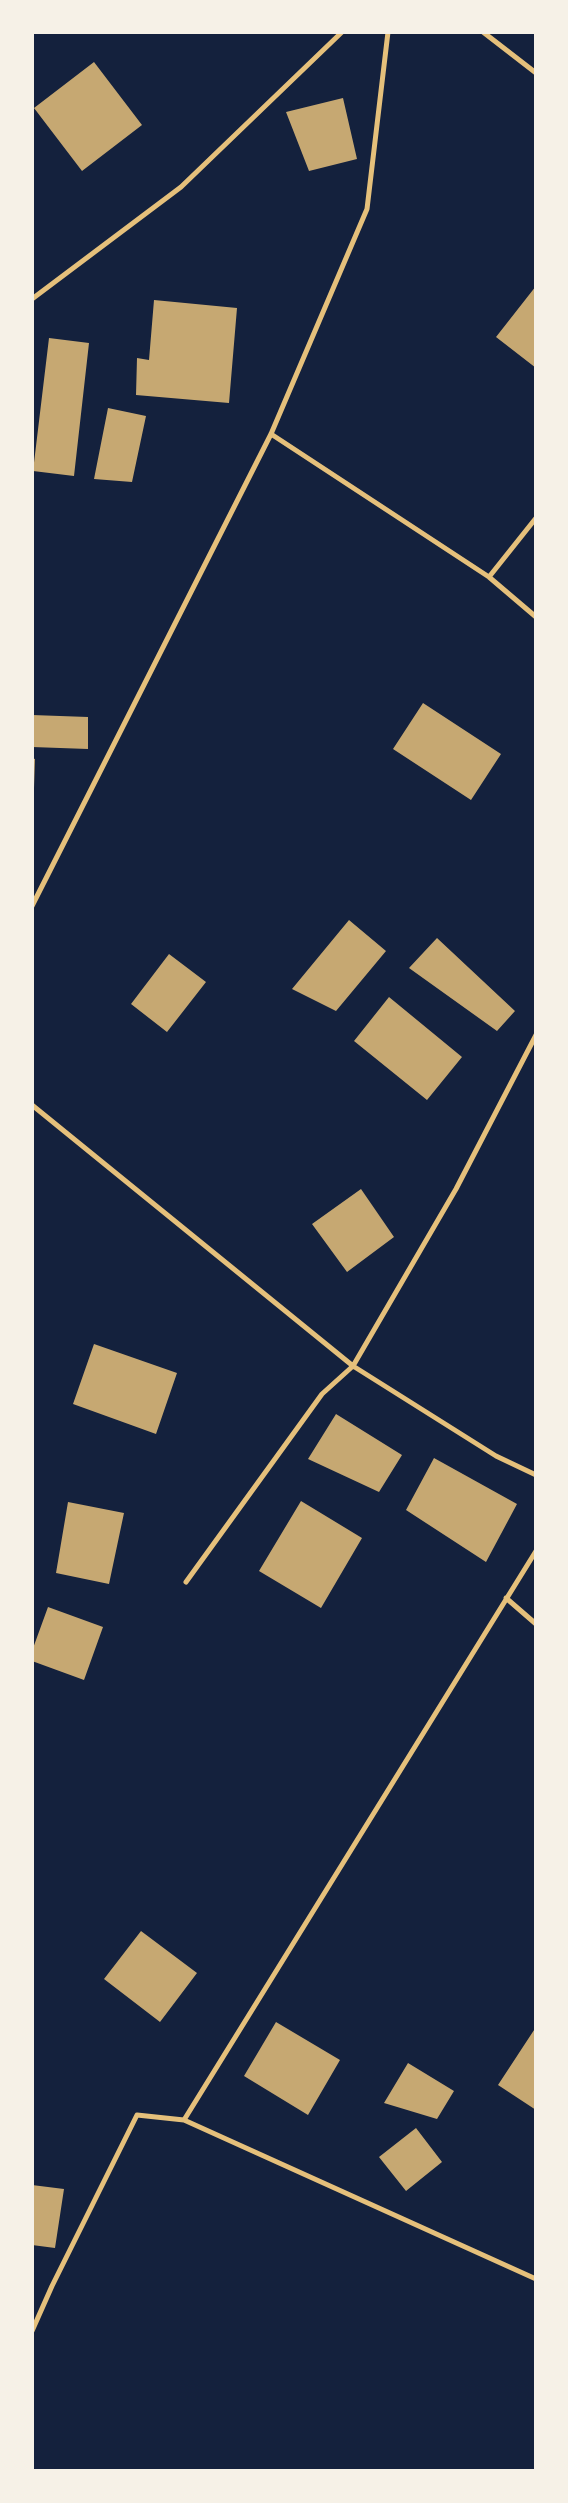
<!DOCTYPE html>
<style>
body{margin:0}
#map{position:relative;width:568px;height:2503px;overflow:hidden;background:#14213d;font-family:"Source Sans 3",sans-serif}
canvas{display:block}
.frame{position:absolute;inset:0;border:34px solid #f6f1e7;pointer-events:none}
</style>
<div id="map">
<canvas width="568" height="2503"></canvas>
<div class="frame"></div>
</div>
<script>
const c = document.querySelector('canvas').getContext('2d');
c.lineJoin = 'round';
function fillPath(path, color) {
  c.fillStyle = color;
  c.fill(path, 'evenodd');
}
function strokePath(path, color, width, dash) {
  c.strokeStyle = color;
  c.lineWidth = width;
  c.lineCap = dash ? 'butt' : 'round';
  c.setLineDash(dash || []);
  c.stroke(path);
}
fillPath(new Path2D(`
 M94,62L142,125L82,171L34,108Z
 M343,98L357,159L309,171L286,112Z
 M536,286V368L496,337Z
 M154,300L237,308L229,403L136,395L137,358L149,360Z
 M49,338L89,343L74,476L33,471Z
 M108,408L146,416L132,482L94,479Z
 M423,703L501,754L471,800L393,749Z
 M32,715L88,717V749L32,747Z
 M32,758L35,759L34,788H32Z
 M349,920L386,951L336,1011L292,989Z
 M437,938L515,1011L497,1031L409,968Z
 M169,954L206,982L167,1032L131,1004Z
 M389,997L462,1057L427,1100L354,1041Z
 M361,1189L394,1237L347,1272L312,1224Z
 M94,1344L177,1373L156,1434L73,1404Z
 M336,1414L402,1455L379,1492L308,1459Z
 M434,1458L517,1504L486,1562L406,1510Z
 M301,1501L362,1538L321,1608L259,1571Z
 M68,1502L124,1513L109,1584L56,1573Z
 M48,1607L103,1627L84,1680L32,1661V1651Z
 M141,1931L197,1973L160,2022L104,1979Z
 M276,2022L340,2060L308,2115L244,2076Z
 M536,2027V2110L498,2085Z
 M408,2063L454,2091L437,2119L384,2103Z
 M416,2128L442,2162L406,2191L379,2157Z
 M32,2185L64,2189L55,2248L32,2245Z`), '#c6a872');
strokePath(new Path2D(`
 M483,32L536,73
 M32,299L181,187L342,32
 M271,434L489,577L536,617
 M489,577L536,518
 M32,906L271,434L367,209L388,32
 M32,1105L353,1366L496,1456L536,1475
 M186,1582L322,1394L353,1366L456,1189L536,1035
 M506,1598L536,1624
 M184,2120L536,2279
 M32,2331L52,2286L137,2115L184,2120L536,1551`), '#e5c07b', 5);
</script>
